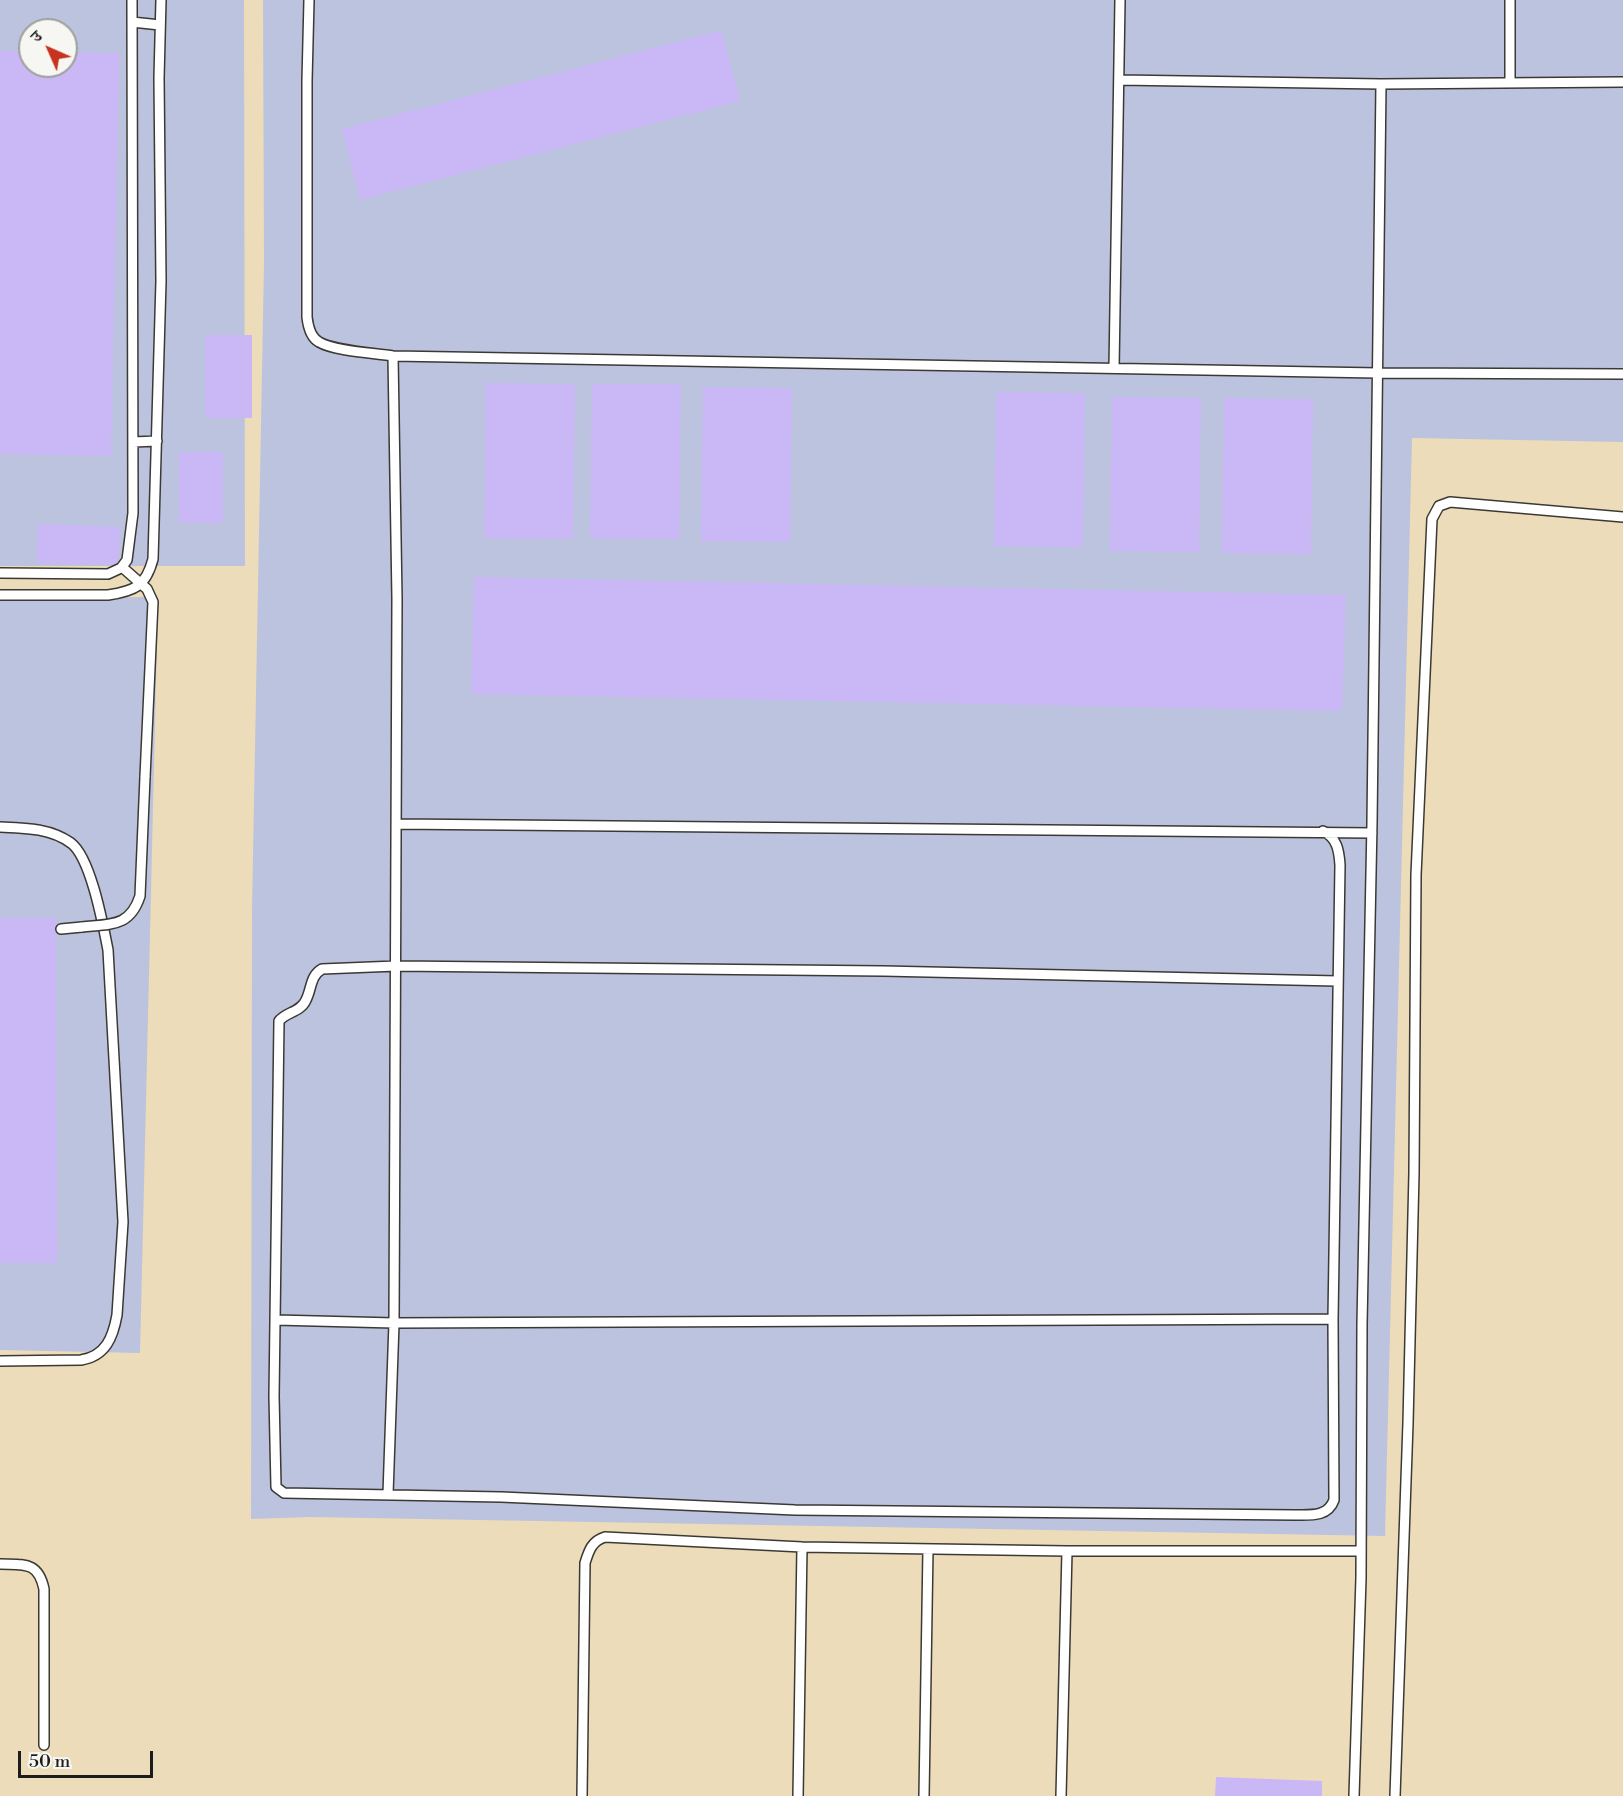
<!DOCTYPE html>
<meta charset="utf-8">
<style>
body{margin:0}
#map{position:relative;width:1623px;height:1796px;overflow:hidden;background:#eddcba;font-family:"Libre Bodoni","Noto Serif Devanagari",serif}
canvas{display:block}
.north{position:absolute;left:18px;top:18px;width:60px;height:60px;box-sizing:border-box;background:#f6f6f2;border:2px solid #9f9f9c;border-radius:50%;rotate:315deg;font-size:16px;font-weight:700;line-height:24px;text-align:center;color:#1c1c1c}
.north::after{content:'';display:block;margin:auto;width:21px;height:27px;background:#c8321e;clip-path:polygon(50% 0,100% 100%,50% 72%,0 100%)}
.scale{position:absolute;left:18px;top:1751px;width:135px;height:27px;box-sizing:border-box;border:3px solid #1c1c1c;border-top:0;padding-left:8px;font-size:18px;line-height:21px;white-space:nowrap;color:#1c1c1c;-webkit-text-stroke:4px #f6f6f2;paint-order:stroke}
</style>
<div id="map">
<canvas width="1623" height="1796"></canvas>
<div class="north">उ</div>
<div class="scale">50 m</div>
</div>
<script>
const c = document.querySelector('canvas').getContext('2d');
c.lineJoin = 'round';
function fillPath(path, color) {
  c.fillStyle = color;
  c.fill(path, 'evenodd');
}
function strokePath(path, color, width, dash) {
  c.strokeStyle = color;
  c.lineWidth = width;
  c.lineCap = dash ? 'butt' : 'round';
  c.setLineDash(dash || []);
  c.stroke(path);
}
fillPath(new Path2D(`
 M0,0H244L245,566H0ZM30,30H66V66H30Z
 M263,0H1623V442L1412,438L1385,1536L310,1517L251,1519L252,909L264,263Z
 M158,597L140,1353L0,1350V598Z`), '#bcc3de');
fillPath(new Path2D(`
 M722,30L740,101L360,200L342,129Z
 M0,51H30V66H66V52L119,53L111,456L0,454Z
 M205,335H252V418H205Z
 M486,383L575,384L573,539L484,538Z
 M592,384H681L679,539L590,538Z
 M703,387L792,388L790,542L701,541Z
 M996,392L1085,393L1083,547L994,546Z
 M1112,397L1201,398L1199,552L1110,551Z
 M1224,398L1313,399L1311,554L1222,553Z
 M179,452H223V523H179Z
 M38,524L120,527L118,565L36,563Z
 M474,577L1346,595L1342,711L471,694Z
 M0,918H56L57,1263H0Z
 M1216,1777L1322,1781V1796H1215Z`), '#cab7f5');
const service = new Path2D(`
 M309,0L307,81V317C308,326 310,337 319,342C334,351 374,353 393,356L1378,373L1623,374
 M132,22L160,25
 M1119,80L1381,84L1623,82
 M1510,83V0
 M1114,368L1120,0
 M133,442L157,441
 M122,567L147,589L153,602L145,777
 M0,573L108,574L121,568L127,560L133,513L132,0
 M0,595H108C135,591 146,586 153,559L161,281L159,78L161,0
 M396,824L1372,833
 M0,827C25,828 50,828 71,843C91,858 103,925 108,950L123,1222L117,1315C113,1337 106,1356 81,1360L0,1361
 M1323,831C1337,838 1339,850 1340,865L1333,1319L1334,1500C1328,1517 1311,1515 1295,1515L795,1510L501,1497L284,1493L276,1487L274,1396L279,1021C286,1012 301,1012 306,1000C312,988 310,976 322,969L396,966L883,971L1337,981
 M61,929L82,927
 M276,1320L394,1323L1333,1319
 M388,1494L394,1323L397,599L393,356
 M0,1564C24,1565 38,1561 44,1589V1745
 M582,1796L585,1563C589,1550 592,1541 605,1537L802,1547L1067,1551H1361
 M798,1796L802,1547
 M924,1796L928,1549
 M1061,1796L1067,1551
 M1354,1796L1361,1578L1362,1324L1372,823L1381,84
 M1395,1796L1408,1423L1414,1173L1416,875L1432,519L1439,506L1450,502L1623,517`);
strokePath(service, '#3b3934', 12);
strokePath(service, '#fff', 9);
const serviceBridge = new Path2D(`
 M82,927C111,924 130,927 140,896L145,777`);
strokePath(serviceBridge, '#3b3934', 12, []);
strokePath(serviceBridge, '#fff', 9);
</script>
